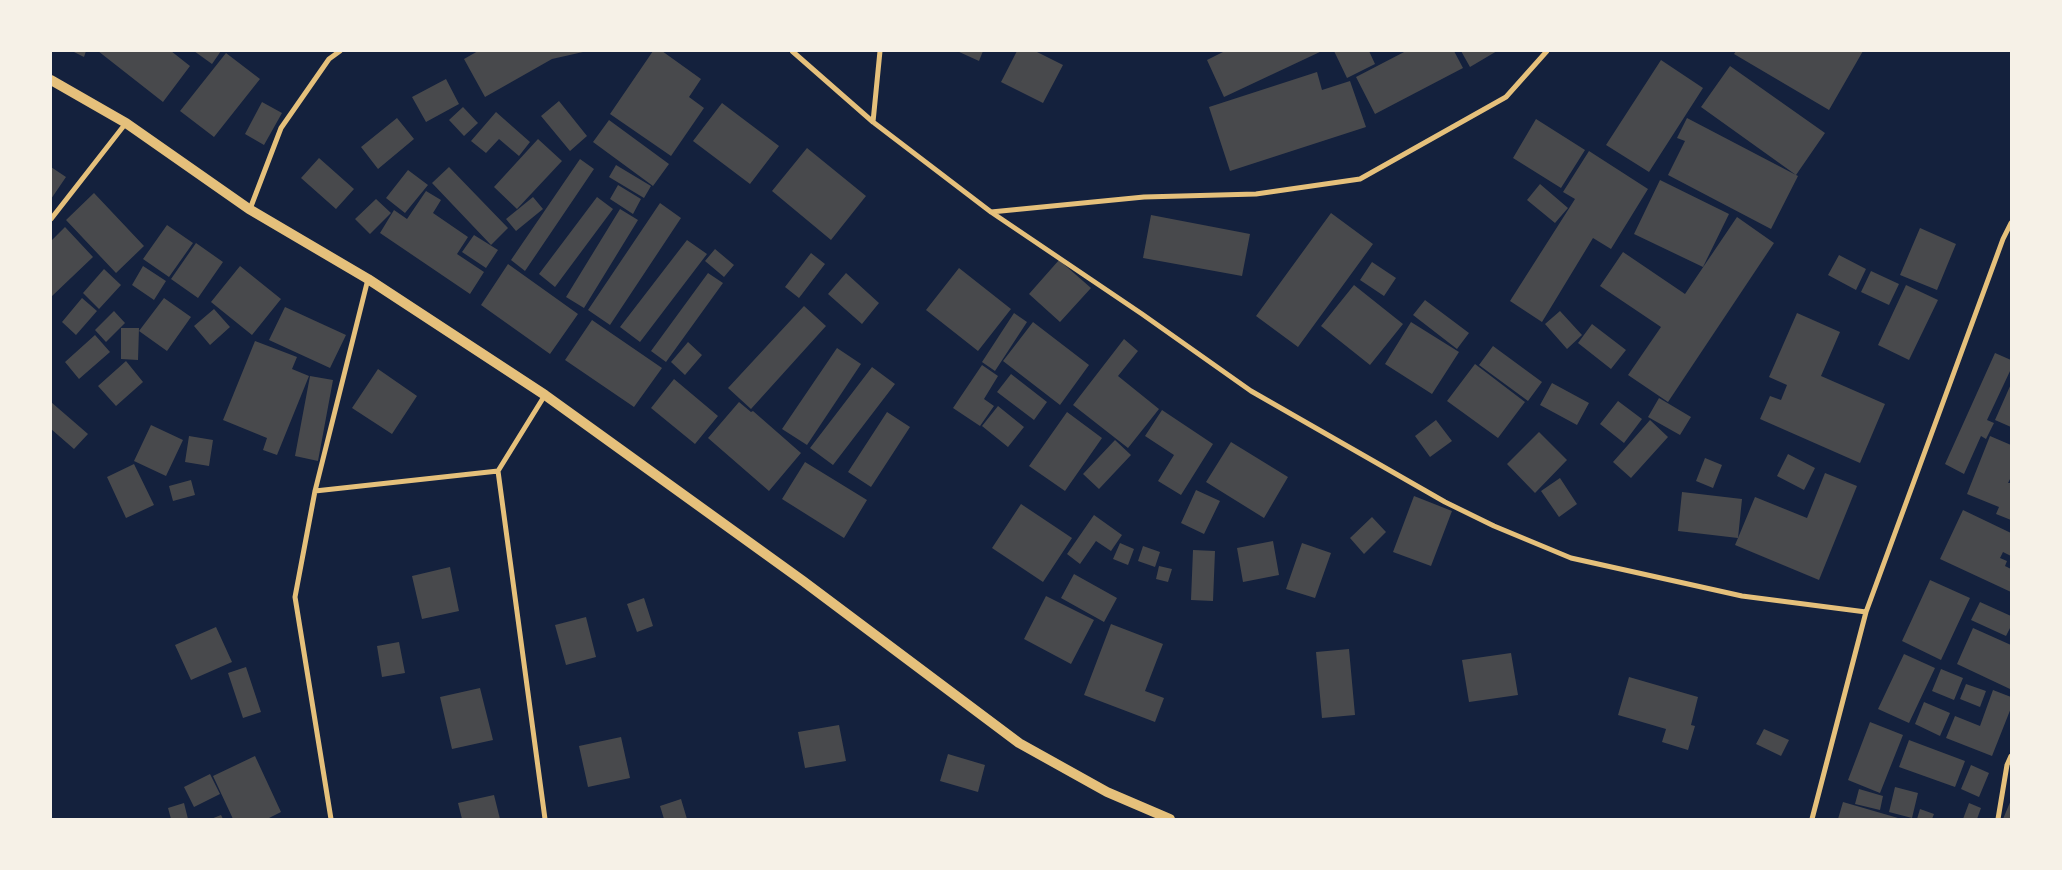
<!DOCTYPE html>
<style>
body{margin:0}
#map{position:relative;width:2062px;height:870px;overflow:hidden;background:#14213d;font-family:Commissioner,sans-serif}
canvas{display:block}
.frame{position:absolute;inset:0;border:52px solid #f6f1e7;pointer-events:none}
</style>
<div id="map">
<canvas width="2062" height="870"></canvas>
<div class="frame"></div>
</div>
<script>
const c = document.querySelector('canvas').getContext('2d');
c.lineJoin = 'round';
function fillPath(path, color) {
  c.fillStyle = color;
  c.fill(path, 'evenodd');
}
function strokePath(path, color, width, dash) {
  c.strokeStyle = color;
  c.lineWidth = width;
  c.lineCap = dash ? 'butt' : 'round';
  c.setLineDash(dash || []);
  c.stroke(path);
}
fillPath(new Path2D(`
 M72,51H86L84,57Z
 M98,51H171L190,66L163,102Z
 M194,51H221L212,64Z
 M478,51H583V52L552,59L485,97L464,59Z
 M653,51H662L701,79L689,97L704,108L671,156L610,114Z
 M957,51H983L979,61Z
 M1017,51H1035L1063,65L1043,103L1001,82Z
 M1225,51H1322L1224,97L1207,60Z
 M1334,51H1369L1375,64L1347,78Z
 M1406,51H1454L1463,68L1375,114L1356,77Z
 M1461,51H1497L1470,67Z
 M1736,51H1863L1829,110L1734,54Z
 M226,53L260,79L214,137L180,111Z
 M1661,60L1703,88L1649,172L1606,145Z
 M1730,66L1825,133L1796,175L1798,176L1771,229L1668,175L1685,141L1677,138L1687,118L1796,175L1701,107Z
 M1317,72L1322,90L1350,81L1366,127L1230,171L1209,107Z
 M446,79L459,104L426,122L412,97Z
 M559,101L587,136L570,151L541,116Z
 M262,102L282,113L264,145L245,134Z
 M722,103L779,146L750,184L693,141Z
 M463,107L478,123L464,136L449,120Z
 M496,112L530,142L519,156L499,139L486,153L471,141Z
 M397,118L414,139L378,169L361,147Z
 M1536,119L1585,150L1561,188L1513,158Z
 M609,120L669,164L653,186L593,142Z
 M538,139L562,161L517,209L494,187Z
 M807,148L866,196L831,240L772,191Z
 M1589,151L1648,189L1611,249L1593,238L1542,322L1510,301L1575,199L1563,192Z
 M319,158L354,189L336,209L301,178Z
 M580,159L594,169L525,271L511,260Z
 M616,165L651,186L644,198L609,177Z
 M51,167L66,177L51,199Z
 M449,167L508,228L491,245L432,183Z
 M408,170L428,185L405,213L386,198Z
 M1660,180L1729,214L1703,267L1634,234Z
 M1540,184L1568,208L1555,223L1527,200Z
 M618,185L641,199L633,214L610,199Z
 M426,191L441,200L433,213L468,237L457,254L484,272L470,294L380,233L394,210L407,219Z
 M94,193L144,246L116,273L66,220Z
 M533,197L543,209L516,231L506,219Z
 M597,197L613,209L555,287L539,274Z
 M376,199L391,213L370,234L355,219Z
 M660,203L681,218L610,325L588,310Z
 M620,209L638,220L584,308L566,297Z
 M1331,213L1373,244L1298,347L1256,316Z
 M1151,215L1250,234L1242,276L1143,258Z
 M1737,217L1774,243L1668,402L1628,375L1661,327L1600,286L1623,252L1685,294Z
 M167,225L193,243L169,277L143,259Z
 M65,227L93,257L51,297V241Z
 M1920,228L1956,244L1937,290L1900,275Z
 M474,235L498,250L486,268L462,252Z
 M687,240L707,254L640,342L620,327Z
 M196,243L223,262L198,298L171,279Z
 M715,249L734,265L724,277L705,261Z
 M811,253L825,264L799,298L785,287Z
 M1839,255L1866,269L1856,290L1828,275Z
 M1059,260L1091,288L1060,322L1029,294Z
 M1372,262L1396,278L1384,296L1360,280Z
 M508,264L578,314L550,354L481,305Z
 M143,266L166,281L154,300L132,285Z
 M240,266L281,299L252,335L211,302Z
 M959,268L1011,309L978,351L926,310Z
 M104,269L121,285L99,309L83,293Z
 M1871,271L1899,284L1889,305L1861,292Z
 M708,273L723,283L666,362L651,351Z
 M846,273L879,303L862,324L828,294Z
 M1354,285L1403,324L1370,365L1321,326Z
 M1906,285L1938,300L1909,360L1878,345Z
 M82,298L97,311L76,335L62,322Z
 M164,298L191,317L167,351L139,331Z
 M1425,300L1469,333L1457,349L1413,315Z
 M804,306L826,326L751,409L728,388Z
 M285,307L346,335L330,368L269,340Z
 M214,309L230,327L210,345L194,326Z
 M114,311L125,323L106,342L95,330Z
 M1560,311L1582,335L1567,349L1545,324Z
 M1014,313L1027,322L995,371L982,362Z
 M1797,313L1840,332L1821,376L1885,404L1860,463L1760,419L1770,396L1781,400L1787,385L1769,377Z
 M592,320L662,368L634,407L565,360Z
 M1033,322L1089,365L1060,405L1003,361Z
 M1411,322L1459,352L1432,394L1385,364Z
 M1592,324L1626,350L1611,369L1578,343Z
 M121,328H139L138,360L121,359Z
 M95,335L110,352L79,379L65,362Z
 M1124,339L1138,351L1118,376L1159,409L1128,448L1073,405Z
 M255,341L297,357L292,369L309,376L277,455L263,450L267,438L223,420Z
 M688,342L702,355L685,375L671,362Z
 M1493,346L1542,382L1528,401L1479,365Z
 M837,348L861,364L807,445L782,429Z
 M1995,353L2011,360V369L1987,420L1994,423L1986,439L1981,436L1964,474L1945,464Z
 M126,361L143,382L116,406L98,386Z
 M1475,364L1525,402L1498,438L1447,401Z
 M982,365L998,376L984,399L994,406L980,426L953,408Z
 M872,367L895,384L833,465L810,448Z
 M378,369L417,396L392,434L352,408Z
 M1011,374L1047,402L1034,420L997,392Z
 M310,376L333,380L318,461L295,456Z
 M674,379L718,416L695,444L651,408Z
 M1552,383L1589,403L1577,425L1540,405Z
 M2011,384V427L1995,420Z
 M1659,398L1691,417L1680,435L1648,417Z
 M1618,401L1642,419L1624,443L1600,424Z
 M51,402L88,434L74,449L51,429Z
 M739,402L751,412L753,411L801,453L769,491L708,438Z
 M998,406L1024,427L1008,447L982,426Z
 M1162,410L1213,444L1181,495L1158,481L1174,455L1145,436Z
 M887,412L910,427L871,487L848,472Z
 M1067,412L1102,438L1065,491L1029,466Z
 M1436,420L1452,441L1430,457L1415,436Z
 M1650,420L1668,437L1631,478L1613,462Z
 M151,425L183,440L166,476L134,461Z
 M1539,432L1567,460L1535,493L1507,464Z
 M189,436L213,440L209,466L185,462Z
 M1990,436L2011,445V477L2008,483H2011V520L1996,514L1999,507L1967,494Z
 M1115,440L1131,455L1099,489L1083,474Z
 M1231,442L1288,477L1264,518L1206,482Z
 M1788,454L1815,468L1804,490L1777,476Z
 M1705,458L1722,465L1713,488L1696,481Z
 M805,462L867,500L844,538L782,499Z
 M134,464L154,505L126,518L107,477Z
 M1825,473L1857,486L1819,580L1735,545L1738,538L1678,531L1682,492L1742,499L1738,538L1755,497L1807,518Z
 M1560,478L1577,504L1559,517L1541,491Z
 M191,480L195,495L173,501L169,486Z
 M1196,490L1220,501L1204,534L1181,523Z
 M1414,496L1452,511L1431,566L1393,552Z
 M1021,504L1072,538L1043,582L992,548Z
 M1963,510L2011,533V556L2003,552L2000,558L2007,561L2005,566L2011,569V592L1940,559Z
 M1094,515L1122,535L1111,551L1096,541L1080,564L1067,554Z
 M1372,517L1386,532L1364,554L1350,538Z
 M1273,541L1279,575L1243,582L1237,548Z
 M1120,543L1134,549L1128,565L1113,559Z
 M1302,543L1331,553L1315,598L1286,589Z
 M1143,546L1160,552L1155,567L1138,561Z
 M1193,550L1215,551L1213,601L1191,600Z
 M1159,566L1172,569L1168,582L1156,579Z
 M450,567L459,611L422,619L412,576Z
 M1074,574L1117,598L1104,622L1061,598Z
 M1930,580L1970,598L1941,660L1902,641Z
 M1046,596L1094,620L1071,664L1024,639Z
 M644,598L653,626L637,632L627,604Z
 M1980,602L2011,616V626L2006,636L1971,620Z
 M586,617L596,657L566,665L555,625Z
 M1111,624L1163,644L1145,691L1164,698L1155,722L1084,695Z
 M216,627L232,662L191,680L175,645Z
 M1973,628L2011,645L2010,689L1957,664Z
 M399,642L405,673L382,677L377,646Z
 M1349,649L1355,715L1322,718L1316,652Z
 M1511,653L1518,695L1469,702L1462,660Z
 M1904,654L1935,668L1909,723L1878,709Z
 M246,667L261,712L243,718L228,673Z
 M1941,669L1963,678L1954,700L1932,691Z
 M1629,677L1698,697L1691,725L1695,726L1688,750L1662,742L1666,729L1618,715Z
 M1966,684L1986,691L1980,707L1960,699Z
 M480,688L493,740L452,749L440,697Z
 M1993,690L2011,697V708L1992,756L1946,738L1955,716L1980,726Z
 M1924,702L1950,713L1940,736L1915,724Z
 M1870,722L1903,735L1880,793L1848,780Z
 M839,725L846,761L805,768L798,732Z
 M1764,729L1789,740L1781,756L1756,744Z
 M621,737L630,778L588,787L579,746Z
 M1909,740L1965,761L1955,787L1899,767Z
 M948,754L985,765L978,792L940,781Z
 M255,756L281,812L267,819H233L213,776Z
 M1971,765L1989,773L1979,797L1961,789Z
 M210,774L220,794L194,807L184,787Z
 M1895,787L1918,793L1912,818L1889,812Z
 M1859,789L1883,796L1880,810L1855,804Z
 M494,795L500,819H462L458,803Z
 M681,799L687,819H664L660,806Z
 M2011,800V819H2003Z
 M1843,802L1898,818V819H1838Z
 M184,803L188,819H171L168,808Z
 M1969,803L1981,808L1977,819H1963Z
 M1920,809L1934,814L1932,819H1917Z
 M221,815L223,819H211Z`), '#48494c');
strokePath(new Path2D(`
 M792,51L873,122L991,212L1142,314L1251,391L1445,502L1494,526L1571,558L1742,596L1866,612
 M873,122L880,51
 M250,209L281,128L329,59L340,51
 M991,212L1144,197L1256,194L1360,179L1506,97L1547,51
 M51,219L126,123
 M315,491L498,471
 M331,819L295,597L315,491L368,279
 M545,819L498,471L545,395
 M1812,819L1866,612L2003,239L2011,223
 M1998,819L2007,765L2011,756`), '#e5c07b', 5);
strokePath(new Path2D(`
 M51,80L126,123L249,209L368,279L545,395L803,581L1019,743L1107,792L1170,819`), '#e5c07b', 10);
</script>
